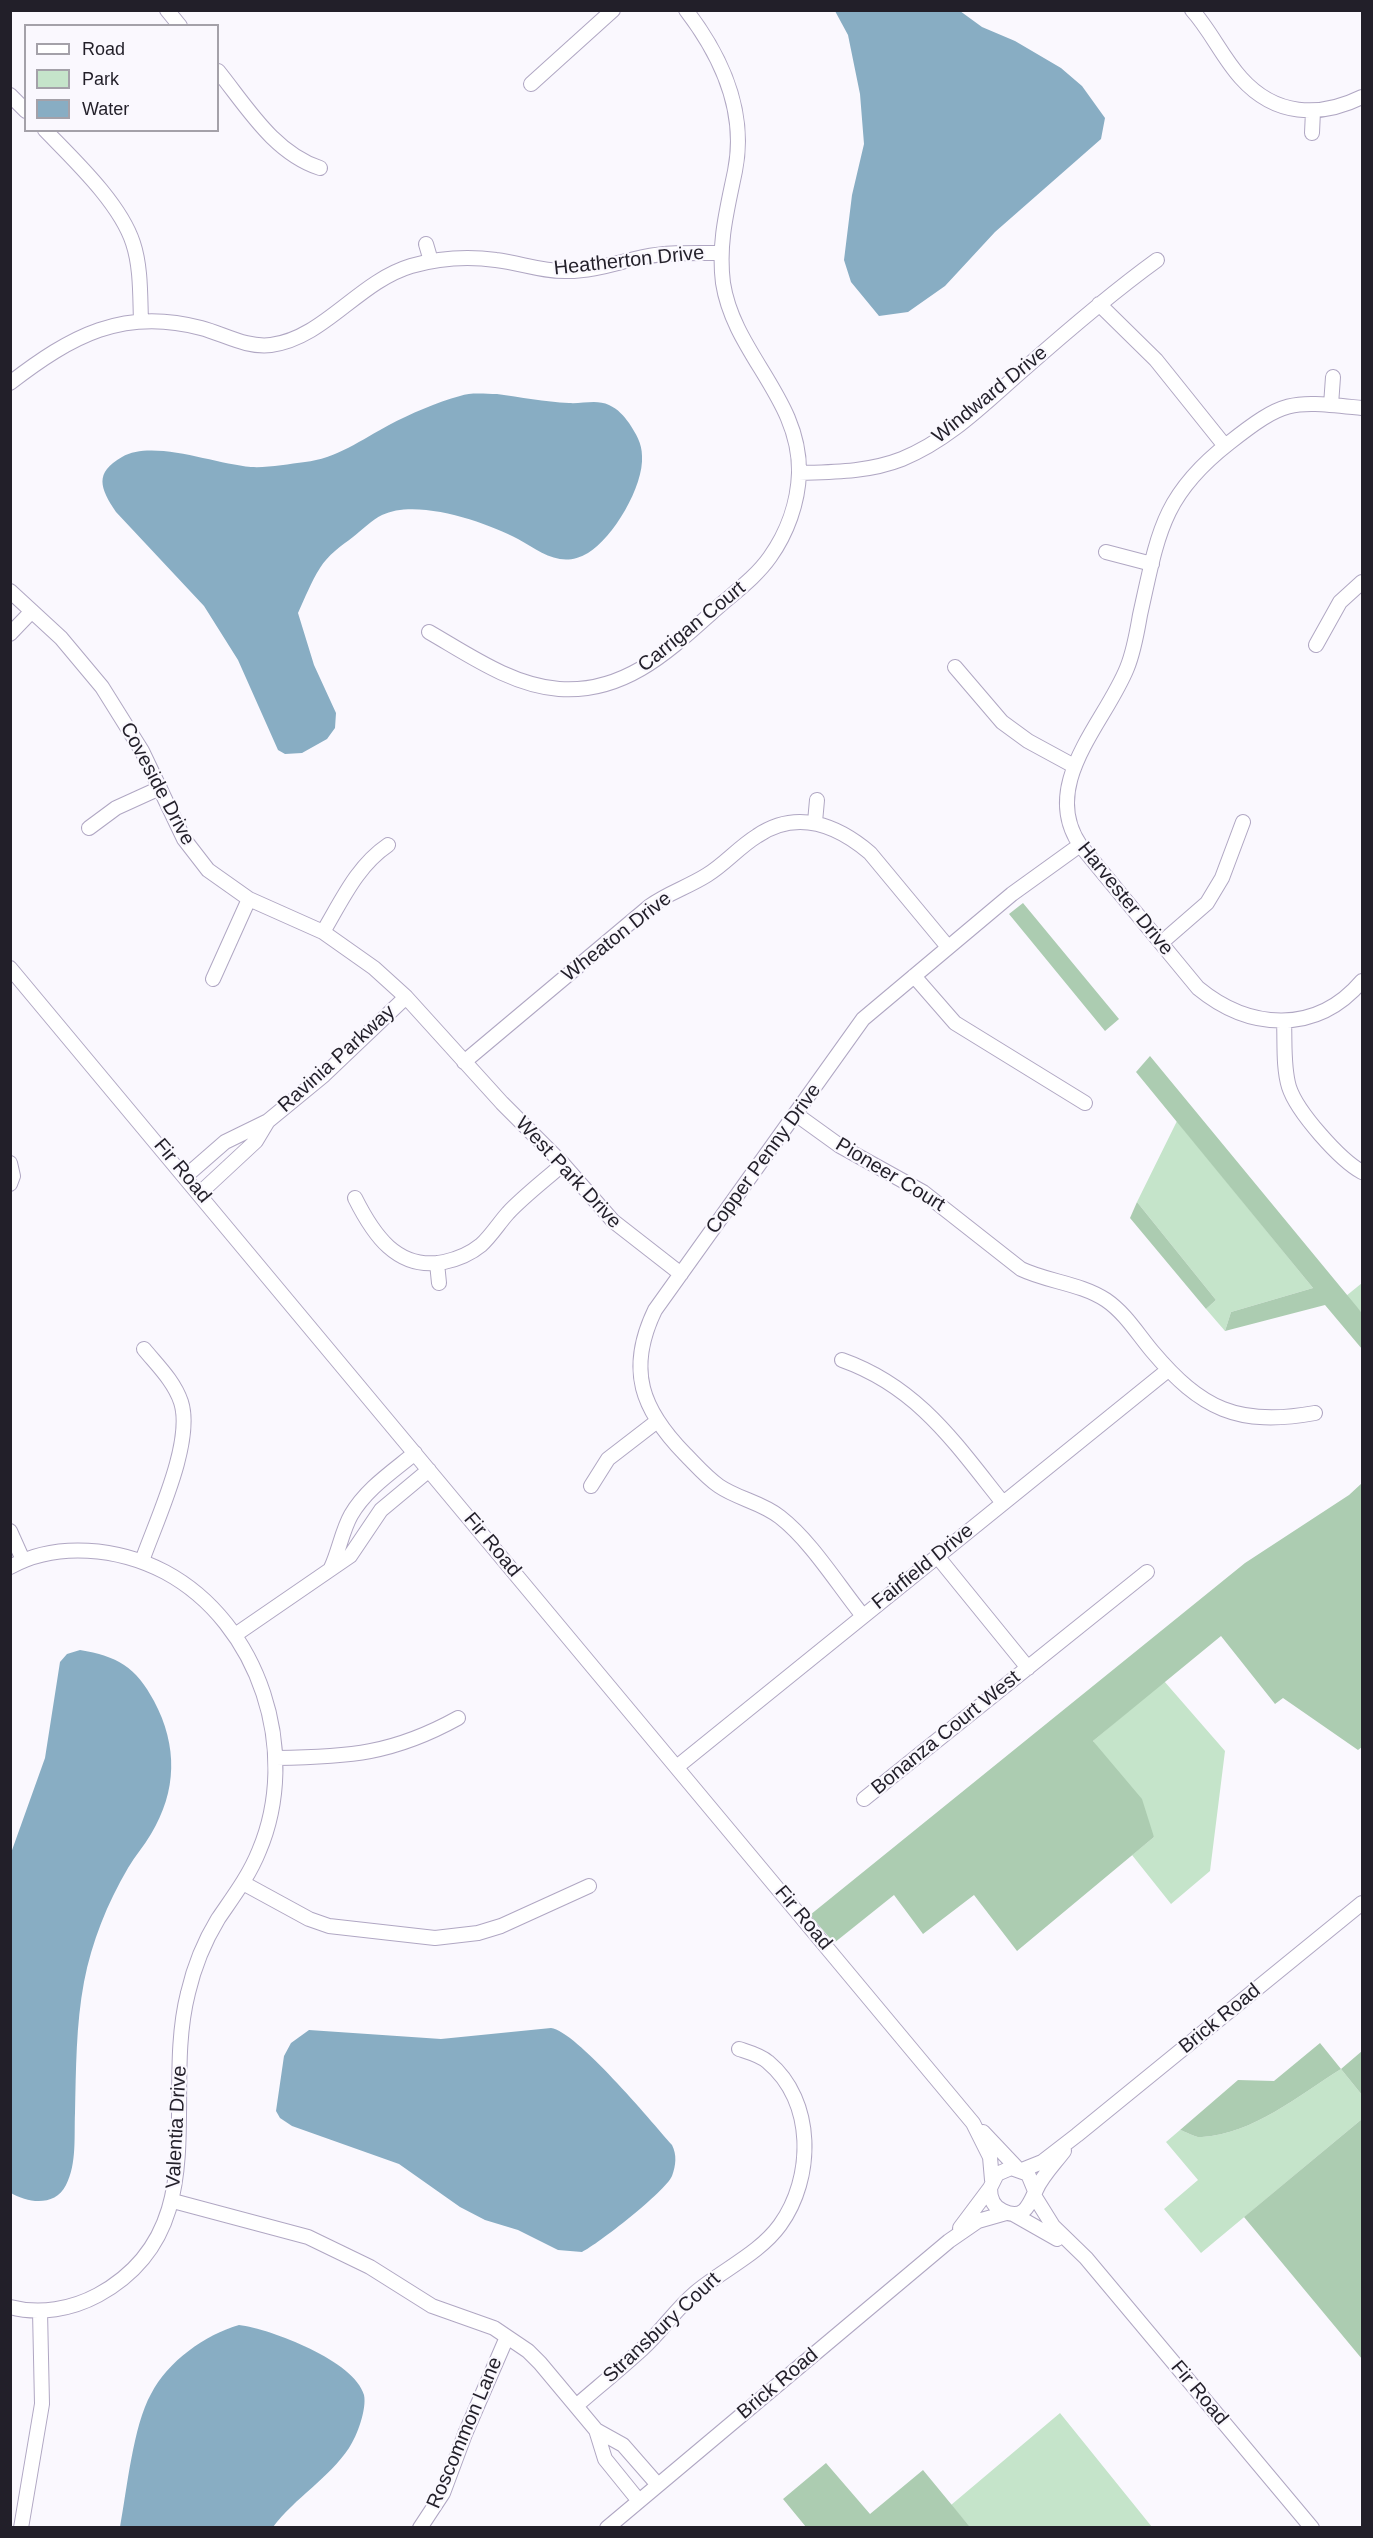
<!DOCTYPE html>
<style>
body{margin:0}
#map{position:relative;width:1373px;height:2538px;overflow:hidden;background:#faf8fe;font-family:Helvetica,sans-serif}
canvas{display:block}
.frame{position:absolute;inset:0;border:12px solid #221f29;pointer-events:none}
.legend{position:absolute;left:24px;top:24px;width:195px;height:108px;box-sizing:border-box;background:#faf8fe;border:2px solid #a4a1a9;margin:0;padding:8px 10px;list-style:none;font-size:18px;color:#221f29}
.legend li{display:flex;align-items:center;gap:12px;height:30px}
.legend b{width:30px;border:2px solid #a4a1a9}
</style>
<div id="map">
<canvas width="1373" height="2538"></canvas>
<div class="frame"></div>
<ul class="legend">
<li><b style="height:8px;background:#fff"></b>Road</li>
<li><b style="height:16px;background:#c5e4ca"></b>Park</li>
<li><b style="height:16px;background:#88adc3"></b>Water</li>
</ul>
</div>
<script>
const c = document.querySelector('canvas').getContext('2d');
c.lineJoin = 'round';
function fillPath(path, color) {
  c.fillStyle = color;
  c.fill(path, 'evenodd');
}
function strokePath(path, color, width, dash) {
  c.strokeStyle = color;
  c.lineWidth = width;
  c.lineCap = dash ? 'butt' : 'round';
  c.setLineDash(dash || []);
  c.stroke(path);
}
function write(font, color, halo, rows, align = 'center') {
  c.font = font + ' Helvetica,sans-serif';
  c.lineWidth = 4.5;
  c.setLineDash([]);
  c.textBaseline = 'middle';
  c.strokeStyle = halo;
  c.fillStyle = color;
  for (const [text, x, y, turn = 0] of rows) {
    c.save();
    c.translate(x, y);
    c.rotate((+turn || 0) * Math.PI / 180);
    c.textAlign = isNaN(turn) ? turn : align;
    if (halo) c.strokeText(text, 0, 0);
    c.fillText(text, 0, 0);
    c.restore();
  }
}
fillPath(new Path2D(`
 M1177,1121L1313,1288L1231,1312L1225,1331L1206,1309L1216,1300L1137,1202Z
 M1362,1283V1313L1346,1296Z
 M1164,1681L1225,1751L1210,1871L1171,1904L1132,1855L1154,1837L1093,1741Z
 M1341,2069L1362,2095V2119L1201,2253L1164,2209L1198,2180L1166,2142L1180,2130C1187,2132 1195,2138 1202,2137C1253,2134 1299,2095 1341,2069Z
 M1060,2413L1152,2527H970L951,2505Z`), '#c5e4ca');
fillPath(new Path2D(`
 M1023,903L1119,1019L1105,1031L1009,914Z
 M1150,1056L1362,1313V1349L1325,1305L1225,1331L1231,1312L1313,1288L1136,1072Z
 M1137,1202L1216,1300L1206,1309L1130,1218Z
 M1362,1483V1747L1358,1750L1283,1698L1275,1704L1221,1636L1093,1741L1142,1799L1154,1837L1017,1951L974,1895L923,1934L894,1895L834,1943L810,1915L1245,1563L1349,1495Z
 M1320,2043L1341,2069L1362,2051V2095L1341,2069C1299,2095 1253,2134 1202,2137C1195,2138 1187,2132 1180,2130L1238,2080L1274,2081Z
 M1362,2119V2359L1244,2217Z
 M826,2463L870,2514L923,2470L970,2527H806L783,2499Z`), '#acccb1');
fillPath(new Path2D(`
 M835,11H960L982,27L1015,41L1061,68L1082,86L1105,118L1101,139L995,232L945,286L908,312L879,316L851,282L844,260L852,195L864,144L860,94L848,35Z
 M497,394C520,397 545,402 569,403C582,404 597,399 609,405C618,409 624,416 629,423C636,434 642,443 642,456C644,486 613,538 588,553C561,569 541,552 518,539C486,522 417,498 382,515C372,520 362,530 353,537C341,546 328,555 320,568C311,582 305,598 298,613L314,665L336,713L335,728L327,739L302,753L285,754L278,750L238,660L204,606L116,512C100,488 94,473 122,457C153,439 214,464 251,467C268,468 288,464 305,462C335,459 363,439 389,425C410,414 437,402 460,396C471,392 485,394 497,394Z
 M80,1650C117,1656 136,1667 154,1701C178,1746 177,1791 151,1834C144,1846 135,1856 128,1868C107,1904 92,1941 84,1982C76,2024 76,2070 75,2113C74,2136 77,2164 66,2185C55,2207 28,2203 11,2193V1853L45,1758L60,1662L67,1654Z
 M551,2028C576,2031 651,2121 672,2145C677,2155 676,2165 672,2176C665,2192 598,2244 582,2252L558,2250L518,2230L485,2220L460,2207L399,2164L292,2126L280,2118L276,2111L284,2056L291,2043L309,2030L441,2039Z
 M239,2325C271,2329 355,2361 364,2395C367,2409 357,2436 349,2448C329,2478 295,2498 273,2527H120C127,2490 133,2426 151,2394C168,2361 205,2335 239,2325Z`), '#88adc3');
const minor = new Path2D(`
 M167,10L180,26
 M1192,10C1211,31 1222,57 1241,78C1275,116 1319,118 1362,97
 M218,71C247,107 274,153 320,168
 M531,84L613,10
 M10,95L26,111
 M45,130C74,160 120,203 133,243C141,267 140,295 141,321
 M1312,133L1313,111
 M426,244L431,261
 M1099,304L1156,360L1225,446
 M10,383C71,336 123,307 201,328C224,334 246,348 271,345C324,338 358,282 411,266C439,258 468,256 496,260C521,263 543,272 568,271C594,271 618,262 643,257C668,252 695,253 720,253
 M1331,405L1333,377
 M1362,408C1292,401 1286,398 1229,443C1161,496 1158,535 1140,615C1137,632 1134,651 1127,668C1105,723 1039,784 1080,845L1198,988C1249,1030 1316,1035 1362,981
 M799,473C834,472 869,472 902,459C949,440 985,403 1023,370C1066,332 1110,294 1157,260
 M1106,552L1152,564
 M10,591L61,638L102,687L142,751L184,839L208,870L249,899L323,932L374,968L406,997L502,1103L563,1164L613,1221L681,1274
 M429,632C469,655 511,685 559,689C626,694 671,649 717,608C735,592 756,577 770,557C787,533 798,503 799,473C801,399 734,354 723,283C718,243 727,210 735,171C747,111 722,57 686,10
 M10,634L32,611
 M1316,645L1340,602L1362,582
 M955,667L1002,722L1028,741L1074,766
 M815,822L817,800
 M89,828L116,808L160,788
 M323,932C342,900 357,866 388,845
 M1161,943L1207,903L1222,878L1243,822
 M10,968L973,2123L990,2157L992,2180
 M914,976L955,1023L1085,1103
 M213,979L249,899
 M1284,1021C1285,1043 1283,1067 1289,1087C1297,1112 1340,1160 1362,1172
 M464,1062L650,906C668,893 688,887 707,875C725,864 739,847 757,836C797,809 837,825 870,853L948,947
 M797,1115L840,1146L923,1192L1021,1269C1048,1282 1080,1283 1106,1300C1125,1313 1137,1333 1152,1351C1201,1409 1238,1427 1315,1413
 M10,1163L13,1176L10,1184
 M186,1176L225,1142L268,1121L324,1075L406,997
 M200,1193L256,1141L268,1121
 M355,1198C373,1234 397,1271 444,1262C458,1259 470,1254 481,1245C491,1236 499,1223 508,1213C524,1196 545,1180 563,1164
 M437,1263L439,1283
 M842,1360C918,1387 955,1443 1003,1503
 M591,1486L608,1459L656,1422
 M10,1531L23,1560
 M937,1556L1028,1668
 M142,1561C156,1521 194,1442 181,1402C174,1381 157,1365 144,1349
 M10,1567C57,1541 119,1548 165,1572C260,1623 301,1752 259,1851C249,1876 233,1897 218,1919C204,1942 194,1967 188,1993C161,2098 217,2230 98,2295C72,2309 40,2315 10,2307
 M331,1568C339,1551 342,1531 351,1515C366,1489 392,1472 415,1453
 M863,1616C838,1585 811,1541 780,1517C761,1502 738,1499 719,1486C706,1477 696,1465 685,1454C642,1410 626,1370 655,1310L863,1019L1012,894L1080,845
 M235,1635L350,1556L381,1510L429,1470
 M276,1758C349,1757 393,1754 458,1718
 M678,1766L1168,1370
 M864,1799L1147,1572
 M243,1883L309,1919L329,1926L435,1938L478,1933L501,1926L589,1886
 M983,2132L1018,2169
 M1022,2170L1042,2162L1077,2135L1362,1903
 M1035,2191L1028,2174L1011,2168L997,2174L990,2188C990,2198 993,2207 1003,2211C1024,2221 1029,2205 1036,2190C1042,2176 1055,2163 1064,2151
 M1035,2197L1053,2226L1086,2258L1312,2528
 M173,2201L308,2237L370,2267L432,2306L494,2328L528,2351L540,2363L596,2430L605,2459L639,2501
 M1013,2214L1057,2239
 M960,2228L990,2188
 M576,2406C598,2387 620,2369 642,2349C661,2332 675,2310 695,2293C722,2270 759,2254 780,2225C814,2178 815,2101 768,2062C760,2055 748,2052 739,2049
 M596,2430L623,2445L658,2485
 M21,2528L42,2404L40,2311
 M420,2528L443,2493L465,2434L507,2337
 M607,2528L949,2241L978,2221L1006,2213`);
strokePath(minor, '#b0a7c3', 16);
strokePath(minor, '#fff', 14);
write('20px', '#221f29', '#faf8fe', [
 ["Heatherton Drive",629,261,-6],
 ["Windward Drive",990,395,-39],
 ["Carrigan Court",692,627,-39],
 ["Coveside Drive",157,784,62],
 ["Harvester Drive",1125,899,51],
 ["Wheaton Drive",617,937,-38],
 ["Ravinia Parkway",337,1059,-42],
 ["Copper Penny Drive",764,1159,-54],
 ["Fir Road",182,1171,50],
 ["West Park Drive",568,1173,47],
 ["Pioneer Court",890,1175,31],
 ["Fir Road",492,1545,50],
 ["Fairfield Drive",923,1567,-39],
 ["Bonanza Court West",946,1733,-39],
 ["Fir Road",803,1918,50],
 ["Brick Road",1220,2019,-39],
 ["Valentia Drive",177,2127,-87],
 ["Stransbury Court",662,2328,-43],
 ["Brick Road",778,2384,-40],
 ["Fir Road",1199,2393,50],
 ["Roscommon Lane",465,2433,-67]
]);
</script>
